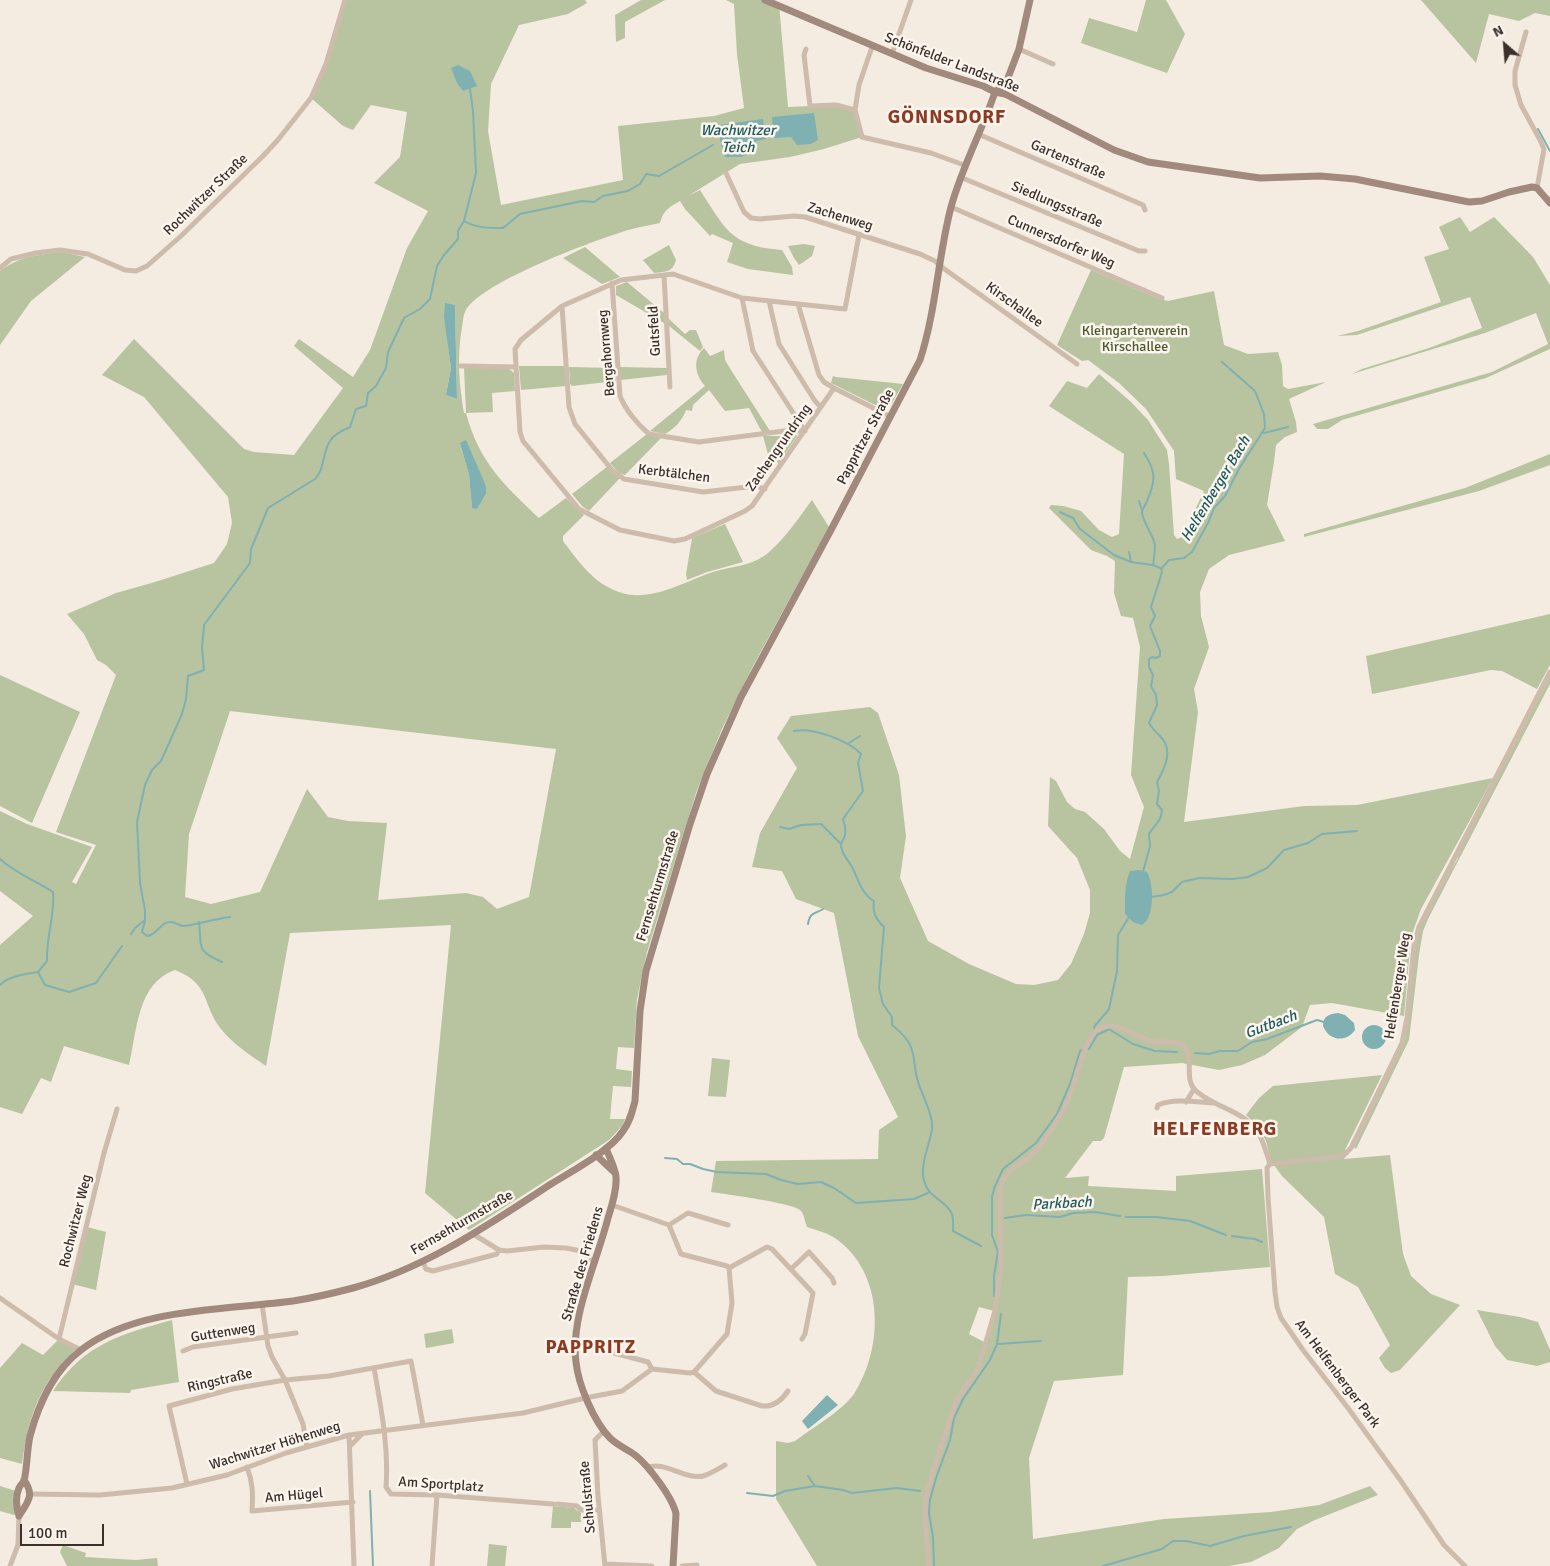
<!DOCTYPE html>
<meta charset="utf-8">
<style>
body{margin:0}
#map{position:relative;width:1550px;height:1566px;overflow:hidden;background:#f4ebe1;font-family:Signika,sans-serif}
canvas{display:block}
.north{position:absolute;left:1480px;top:20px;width:50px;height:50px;-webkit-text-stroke:4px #fbf5ee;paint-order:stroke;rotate:333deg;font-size:14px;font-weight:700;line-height:20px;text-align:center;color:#3b302b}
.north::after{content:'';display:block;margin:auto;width:18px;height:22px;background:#3b302b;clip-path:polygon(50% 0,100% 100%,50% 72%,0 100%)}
.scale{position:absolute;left:20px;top:1524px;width:84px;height:22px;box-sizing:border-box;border:2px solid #3b302b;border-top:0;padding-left:6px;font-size:15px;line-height:18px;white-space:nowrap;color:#3b302b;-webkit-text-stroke:4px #fbf5ee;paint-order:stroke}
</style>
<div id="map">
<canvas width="1550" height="1566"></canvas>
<div class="north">N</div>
<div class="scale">100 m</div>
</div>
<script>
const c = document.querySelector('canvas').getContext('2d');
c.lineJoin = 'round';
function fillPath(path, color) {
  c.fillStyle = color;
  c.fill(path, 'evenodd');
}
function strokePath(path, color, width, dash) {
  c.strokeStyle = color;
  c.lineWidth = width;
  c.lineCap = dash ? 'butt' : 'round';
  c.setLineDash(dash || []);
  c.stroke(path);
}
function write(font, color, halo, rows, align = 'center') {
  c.font = font + ' Signika,sans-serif';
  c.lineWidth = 5;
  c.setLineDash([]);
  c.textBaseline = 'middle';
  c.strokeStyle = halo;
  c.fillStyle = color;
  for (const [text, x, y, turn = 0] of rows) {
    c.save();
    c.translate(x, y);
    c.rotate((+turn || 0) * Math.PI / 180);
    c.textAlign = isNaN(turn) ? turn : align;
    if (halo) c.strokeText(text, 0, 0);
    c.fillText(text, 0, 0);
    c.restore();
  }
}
fillPath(new Path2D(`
 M345,0H585L587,3L568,14L519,25L491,84L488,131L501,205L623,180L618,126L714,116L744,108L737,54L734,4L726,0H765L779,4L788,107L836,105L855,110L862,137L824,149L790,157L740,164L688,196L700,190C726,230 731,246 782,250L792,267L793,275L748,269L727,262L733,243L712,234L710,236L685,209L680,201C669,207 663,211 660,223C646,226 632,228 619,233C588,243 477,284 465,312C463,316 463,322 462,327C457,355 459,385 464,413H466L464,367L509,369L514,373L515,391L492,393L493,412L466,413C479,462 504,485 539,518L566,498L584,515L563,536V541C579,562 593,583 619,592C649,603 682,583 710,573C730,566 751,567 768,553C785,538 799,518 812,500L829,527L753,666L722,729L696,793L647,952L637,999L634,1048L618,1047L616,1069L632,1071L631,1087L613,1086L610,1119H625L622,1126L609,1140L469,1230L425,1193L451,925L290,933L266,1066C250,1055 233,1044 221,1029C202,1005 211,984 175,970C137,983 137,1031 129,1065L64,1046L51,1082L41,1078L22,1114L0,1107V945L33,916L0,891V811L27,824L92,847L72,882L76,884L96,845L56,832L116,675L106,665L97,660L84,634L67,614L116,593L155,582L214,563L227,544L232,523L228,497L144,397L102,375L134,339L244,449L254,452L294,455L343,388L294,346L299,339L353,377L370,350L407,248L428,211L374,183L400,157L407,112L371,105L353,130L343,126L311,98L326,64ZM455,305L457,398V399L446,395L451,368L448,344ZM460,443L486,486V494L477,508H472L469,475ZM230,711L556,749L529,897L497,909L483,897L466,893L378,900L387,823L348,821L328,817L307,789L260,892L211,904L185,897L189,834Z
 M641,0H665L625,22V38L616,42L615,15Z
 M1146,0H1166L1185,34L1167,73L1081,43L1089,18L1137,32Z
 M1421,0H1550V16L1535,13L1519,21L1489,14L1476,63Z
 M1460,217L1470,232L1494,217L1533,257L1550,285V349L1486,378L1342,420L1328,429H1317L1313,424L1492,372L1548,344L1536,313L1485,333L1352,374L1362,369L1429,348L1482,328L1470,297L1357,335L1337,336L1358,331L1441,302L1424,257L1449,249L1439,227Z
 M804,244L815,246L812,256L799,265L794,258L788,246Z
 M669,245L676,260C672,273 667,271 654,273L643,260Z
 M585,247L620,277L602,284L563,258Z
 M61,252L85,257L31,301L0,345V271C20,256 37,255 61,252Z
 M1091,270L1159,299L1168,301L1214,291L1224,345L1248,354L1278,352L1282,365L1283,386L1288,389L1326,382L1289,399L1296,422L1297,432L1285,437L1276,445L1274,462L1267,505L1285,541L1229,555L1209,569L1200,592L1201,616L1209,647L1194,689L1198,712L1184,822L1304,806L1357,805L1493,778L1421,909L1411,937L1404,1016L1332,1003L1310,1005L1302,1027L1265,1055L1242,1065L1219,1070L1182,1063L1124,1067L1104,1138L1101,1141H1093L1065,1178L1089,1176L1088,1186L1176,1191V1176L1262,1169L1270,1267L1163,1276L1128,1277L1123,1375L1054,1381L1029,1458L1033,1539L1164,1519L1271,1512L1319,1505L1370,1486L1378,1495L1315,1520L1297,1529L1279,1548L1251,1562L1229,1566H817L776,1499V1441L788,1443L795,1441C811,1429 843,1410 854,1394C884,1347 885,1273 835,1238C827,1233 816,1230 807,1227C805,1222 804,1213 800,1210C792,1203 726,1194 711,1192L716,1161L878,1159L879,1130L898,1117L858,1036L834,913L796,899L782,871L752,867L760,833L797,768L777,738L791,716L870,707L878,713L899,775L906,836L900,878L928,941L969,964L1016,984L1034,985L1058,980L1071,964L1084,934L1090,913V890L1077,858L1048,826L1050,777L1056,781L1067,802L1075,809L1085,812L1104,829L1120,851L1130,859L1144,807L1131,775L1140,647L1133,618L1121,616L1114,593L1115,561L1107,556L1091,550L1049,508L1051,505L1063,506L1081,511L1099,530L1112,537L1119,534L1124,454L1049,406L1067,381L1087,388L1099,374L1131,402L1148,420L1167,450L1169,464L1174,535L1177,539L1182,537L1204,491L1176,479L1174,451L1146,409L1119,383L1088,360L1082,361L1057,345ZM979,1307L994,1311L986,1343L969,1334Z
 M627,282L664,313V323L616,295V286Z
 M668,318L685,334L690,330H696L703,347L700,351L669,326Z
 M704,348L710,356L724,350L725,360L731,370L770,431L762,432L749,408L725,411L709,390L693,405L692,411L686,410C682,421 675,428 665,434L650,431L705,386C695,374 692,360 704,348Z
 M519,366H565L566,386L521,390Z
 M569,367L615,368L616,381L572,386L570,384Z
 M619,367L667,368V375L621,380Z
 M833,376L836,377L903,384L892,403L884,407H879L831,383Z
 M784,432H792L797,436L778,464L776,458H769L763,436H784Z
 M647,434L661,438L625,475L619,473L610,463Z
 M1550,454V465L1479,491L1304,537V534L1465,488Z
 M608,466L620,478L589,511L583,507L572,494Z
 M725,524L743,562L707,572L687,580L686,574L692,538Z
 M1550,614V665L1537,689L1502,671L1491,670L1372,694L1366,656Z
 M0,675L80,712L32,823L0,806Z
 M1550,677V684L1429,917L1423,931L1419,955L1409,1040L1356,1149L1354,1147L1405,1040L1416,944L1422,924L1449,873L1457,860L1460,851Z
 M712,1058L730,1060L726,1097L708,1096Z
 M1382,1075L1345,1150L1344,1159L1390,1155L1403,1254L1411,1276L1431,1294L1460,1305L1400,1370L1391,1373L1385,1368L1379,1358L1390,1345L1358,1287L1335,1274L1324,1217L1282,1176L1271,1161L1266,1141L1258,1126L1246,1115L1259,1098L1273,1086Z
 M87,1227L106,1232L96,1290L72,1284Z
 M1477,1310L1520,1317L1538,1322L1550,1350V1362L1537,1366L1507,1360L1495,1346Z
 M172,1320L179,1382L131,1390L130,1393L53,1391C84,1344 121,1334 172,1320Z
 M452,1329L454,1343L426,1348L424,1334Z
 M59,1339L76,1349C39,1383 29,1416 22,1464L0,1458V1368L22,1343L43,1355Z
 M0,1486L16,1491V1514L14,1515L0,1511Z
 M553,1506L574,1508L581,1513V1522H571V1528H551Z
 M489,1544L507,1546L505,1566H487Z
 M63,1545L86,1553L85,1557L136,1560L157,1558L158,1566H67L60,1552Z`), '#b8c4a0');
fillPath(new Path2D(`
 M458,65L470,71L477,86L463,91L457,83L451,68Z
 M814,113L818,140L811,144L797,145L791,137L774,138L772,117Z
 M763,119L766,139L756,141L752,152L741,157H725L720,140L719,125Z
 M445,303L455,305L457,399L446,395L451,368L444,317Z
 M466,440L486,486V494L477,509L472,508L469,475L460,443Z
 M1139,870L1147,872C1154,883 1155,918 1142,925L1133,922L1125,914C1125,900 1124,885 1130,871Z
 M1338,1013L1345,1015L1354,1023L1355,1030C1346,1043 1329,1041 1323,1026C1323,1016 1329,1014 1338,1013Z
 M1362 1037a12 12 0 1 1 24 0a12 12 0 1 1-24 0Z
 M827,1395L838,1405L808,1429L802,1421Z`), '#7fb0b2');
strokePath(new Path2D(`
 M1538,129L1550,151
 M464,221L476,173L473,111L470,89
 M1264,433L1288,427
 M1144,453C1156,471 1156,481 1147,501C1146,504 1143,508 1142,512C1142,521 1153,534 1155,545C1155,551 1154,559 1153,565L1160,568
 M1139,501L1142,510
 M1060,512L1073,518L1080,529L1114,555L1131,562L1152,565
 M1129,552L1131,562
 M794,731C813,727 849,741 861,754L858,763L863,791L843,819C845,825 847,832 844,838C843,840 841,842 841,845C841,855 850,861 853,869C859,882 862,894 874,901C872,913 876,919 884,927L879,988L883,1004L892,1017V1025C899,1031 906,1036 910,1045C915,1055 914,1067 917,1078C920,1092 934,1115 932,1129C930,1144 922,1158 923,1174C925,1198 941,1196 951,1212C954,1217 953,1225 953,1231L981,1246
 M849,743L860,736
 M780,827L789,829L801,825L821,824L840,843
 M0,859C15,873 36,881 53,892C55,916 46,937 47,961L38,972
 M1143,872L1150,846L1149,834C1154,825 1162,821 1162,810L1157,804L1159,791L1157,782C1165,768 1174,750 1160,736C1155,732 1153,729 1149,723L1157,705L1156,695L1151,686L1153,675L1149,667V659L1152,657L1156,658L1160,656V651L1150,626L1155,616L1151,607L1162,572L1161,569L1169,560L1184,558L1192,552L1209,521L1214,508L1225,496L1240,467L1265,428L1264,414L1255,391L1222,362
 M1151,897L1164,895L1172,892L1182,882L1199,878L1233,879L1248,877L1267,868L1284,850L1308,843L1322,834L1357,831
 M145,921L142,932L147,936C157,935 160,923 169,922C175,921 178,926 184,926C199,924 214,919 230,917
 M199,922C202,948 195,950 222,962
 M808,924C810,911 816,914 823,909
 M131,934L135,928L145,920V910L140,883L137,822L145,785L152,770L161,761L182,714L186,699L188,676L204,670L202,648L204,625L250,563L251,549L268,508L315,479C325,469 322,453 330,441C334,434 343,430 350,427L356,409L366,406L368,393L376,386L386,368L388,352L404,318L420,309L430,299L437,266L444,255L458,239V231L464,221C476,228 489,228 503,228L520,214L582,201L594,202L603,196L628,191L640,184L646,174L659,176L713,145
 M0,985C8,976 26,974 38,972L45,985L69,992L96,983L122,946
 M1097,1035L1109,1029L1133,1044L1155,1051L1177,1052
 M1088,1049H1089L1097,1035L1094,1027L1109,1009L1117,971L1118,935L1129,917
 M1195,1053L1209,1054L1220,1051H1238L1252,1042L1267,1039L1317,1020L1324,1022
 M665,1158L677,1159L683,1164H690L703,1169L717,1172L766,1174L781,1180L798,1184L821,1182L834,1188L856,1203L914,1199L928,1193
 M1126,1217H1156L1190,1221L1226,1235
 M1005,1218L1026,1215L1060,1217L1073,1213L1095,1212L1120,1216
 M1232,1236L1255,1239L1262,1242
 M994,1296V1276L998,1252L992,1235V1197L995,1186L1003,1169L1036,1143L1057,1114L1070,1084L1080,1051L1083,1050
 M998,1344L1041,1341
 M808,1476L815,1486
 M370,1491L373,1566
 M747,1493L773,1496L785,1491L815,1486L843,1490L852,1493L897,1488L920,1491
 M934,1566L933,1537L929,1513L930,1500L936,1478L950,1440L954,1418L963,1399L990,1360L997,1344L1001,1314
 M1103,1566L1162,1549L1173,1541H1186L1210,1546L1244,1536L1291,1527`), '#7fb0b2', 2);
strokePath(new Path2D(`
 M1526,32L1515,71V85L1521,105L1540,140L1544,149L1537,188
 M806,49L804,55L810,106L836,105L855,110L862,137L931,153L964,165
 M1019,49L1053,64
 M892,54L911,0
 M855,110L859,85L871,50
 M978,134L1143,205L1145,210
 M726,173L744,212L751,218L760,219L794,216L805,217L920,254L935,261L943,268L1077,364
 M960,177L1139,251H1145
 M951,207L1162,298
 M859,235L845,309L742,298L673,274L621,280L562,306L521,340L515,349L520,432L523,441L579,509L620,530L674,541L685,539L745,511L752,506L834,388L891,417
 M0,268L11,259L36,253L60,250L88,254L125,270L136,271L147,266L181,236L263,156L277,141L311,98L326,64L345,0
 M664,275L670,387
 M612,283L620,396C625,409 638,425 649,434L699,442L784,431H805
 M742,298L753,351L805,431
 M769,301L779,344L815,401L821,407
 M798,304L819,375L824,382L834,388
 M562,306L569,407L575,424L612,470L624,479L703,492L756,486L765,489
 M461,366L516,367
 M1186,1102L1194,1089
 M1157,1108L1158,1105C1174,1098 1197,1102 1214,1103
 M1270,1164L1343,1156L1351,1148L1402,1043L1407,1018L1414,946L1419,927L1550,672
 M669,1225L688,1213L728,1225
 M473,1234L499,1250L507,1251L544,1247L566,1248L581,1251L595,1263
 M423,1262L426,1269L433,1271L497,1254L499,1250
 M729,1268L767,1247L772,1249L813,1293L805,1334L802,1339
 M791,1269L809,1252L832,1278L834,1283
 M0,1298L59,1339L81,1350
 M262,1304L268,1346L272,1357L285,1380L303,1424L307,1447
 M59,1339L104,1153L117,1109
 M183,1351L193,1347L296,1333
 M614,1353L648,1362L652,1369
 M374,1368C381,1408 389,1447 386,1487L391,1494L437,1495L553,1504
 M694,1372L716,1391L762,1406C773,1407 782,1400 788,1391
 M604,1431L595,1440L598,1496L605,1566
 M349,1435L354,1566
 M350,1446L362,1434
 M247,1467C253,1482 253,1495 252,1511L353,1502
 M647,1468C664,1460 684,1480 703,1476C710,1474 718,1469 725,1465
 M187,1484L169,1406L232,1389L285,1380L329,1376L411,1361L423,1425
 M30,1494L100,1495L172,1488L227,1475L286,1453L349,1435L523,1413L585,1398L622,1391L652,1369L690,1373L694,1372L727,1334L732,1303L729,1268L727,1266L681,1254L669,1225L612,1205
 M557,1504L577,1506L581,1510H599
 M605,1564L652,1566
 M10,1566L18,1545L19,1516
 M432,1566L437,1495
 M682,1566L697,1565
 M929,1566L925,1523V1504L928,1487L956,1401L978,1369L995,1311L1001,1269L1000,1186C1008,1167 1022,1165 1035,1152C1047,1139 1058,1120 1066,1104C1075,1087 1083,1041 1096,1031C1116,1016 1136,1040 1156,1042C1164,1042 1180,1040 1185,1047C1194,1058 1184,1079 1195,1090C1202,1097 1213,1102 1221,1106C1256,1122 1259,1128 1270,1164L1267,1168L1268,1197L1275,1292L1277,1307L1281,1318L1303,1350L1348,1408L1401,1481L1444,1545L1465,1566`), '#cdbbac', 5);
strokePath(new Path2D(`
 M765,0L926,68L983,86L995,92L1005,94L1114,150L1148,162L1260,178L1320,176L1355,179L1469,202L1482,201L1509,192L1532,187L1537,188L1550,203
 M995,92L1006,83L1019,49L1030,0
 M606,1148C609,1157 615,1167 616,1177C617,1190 612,1205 608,1218C597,1262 570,1317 576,1362C578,1384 594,1422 610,1438C617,1445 627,1449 635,1455C648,1465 673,1498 676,1514L673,1566
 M596,1155L614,1172
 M19,1516C16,1506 15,1497 19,1488C20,1485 23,1483 24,1481C27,1470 27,1449 30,1436C39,1403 53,1371 81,1350C136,1307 227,1310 293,1301C313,1298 334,1293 353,1288C426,1268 488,1225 551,1184C572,1171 610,1151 623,1131C630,1122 632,1112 635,1101L640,1011L646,971L690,824L707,774L741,697L832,528L920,360C936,311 938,257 951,207C962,167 982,131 995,92
 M19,1516C28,1502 35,1495 24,1480`), '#a18a7d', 7);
write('14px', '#3b302b', '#fbf5ee', [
 ["Schönfelder Landstraße",952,63,21],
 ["Gartenstraße",1068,160,23],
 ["Rochwitzer Straße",206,195,-44],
 ["Siedlungsstraße",1057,205,23],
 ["Zachenweg",840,217,17],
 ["Cunnersdorfer Weg",1061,242,23],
 ["Kirschallee",1014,305,36],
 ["Gutsfeld",655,331,-93],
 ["Bergahornweg",607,353,-95],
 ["Pappritzer Straße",866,437,-62],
 ["Zachengrundring",779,448,-55],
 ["Kerbtälchen",674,474,7],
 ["Fernsehturmstraße",658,886,-73],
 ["Helfenberger Weg",1398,986,-81],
 ["Rochwitzer Weg",76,1221,-76],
 ["Fernsehturmstraße",462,1223,-30],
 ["Straße des Friedens",583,1264,-74],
 ["Guttenweg",223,1333,-9],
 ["Am Helfenberger Park",1337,1374,53],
 ["Ringstraße",220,1381,-13],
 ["Wachwitzer Höhenweg",275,1446,-17],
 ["Am Sportplatz",441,1485,4],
 ["Am Hügel",294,1496,-5],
 ["Schulstraße",588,1497,-95]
]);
write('14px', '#4a5a2e', '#fbf5ee', [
 ["Kleingartenverein",1135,331],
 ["Kirschallee",1135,347]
]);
write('italic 15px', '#1f5a5e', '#fbf5ee', [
 ["Wachwitzer",738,131],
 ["Teich",738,148],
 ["Helfenberger Bach",1216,489,-59],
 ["Gutbach",1271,1025,-21],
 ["Parkbach",1062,1204,-3]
]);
c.letterSpacing = '1px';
write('bold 19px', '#8c3b22', '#fbf5ee', [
 ["GÖNNSDORF",947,118],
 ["HELFENBERG",1215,1130],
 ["PAPPRITZ",591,1348]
]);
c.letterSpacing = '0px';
</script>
